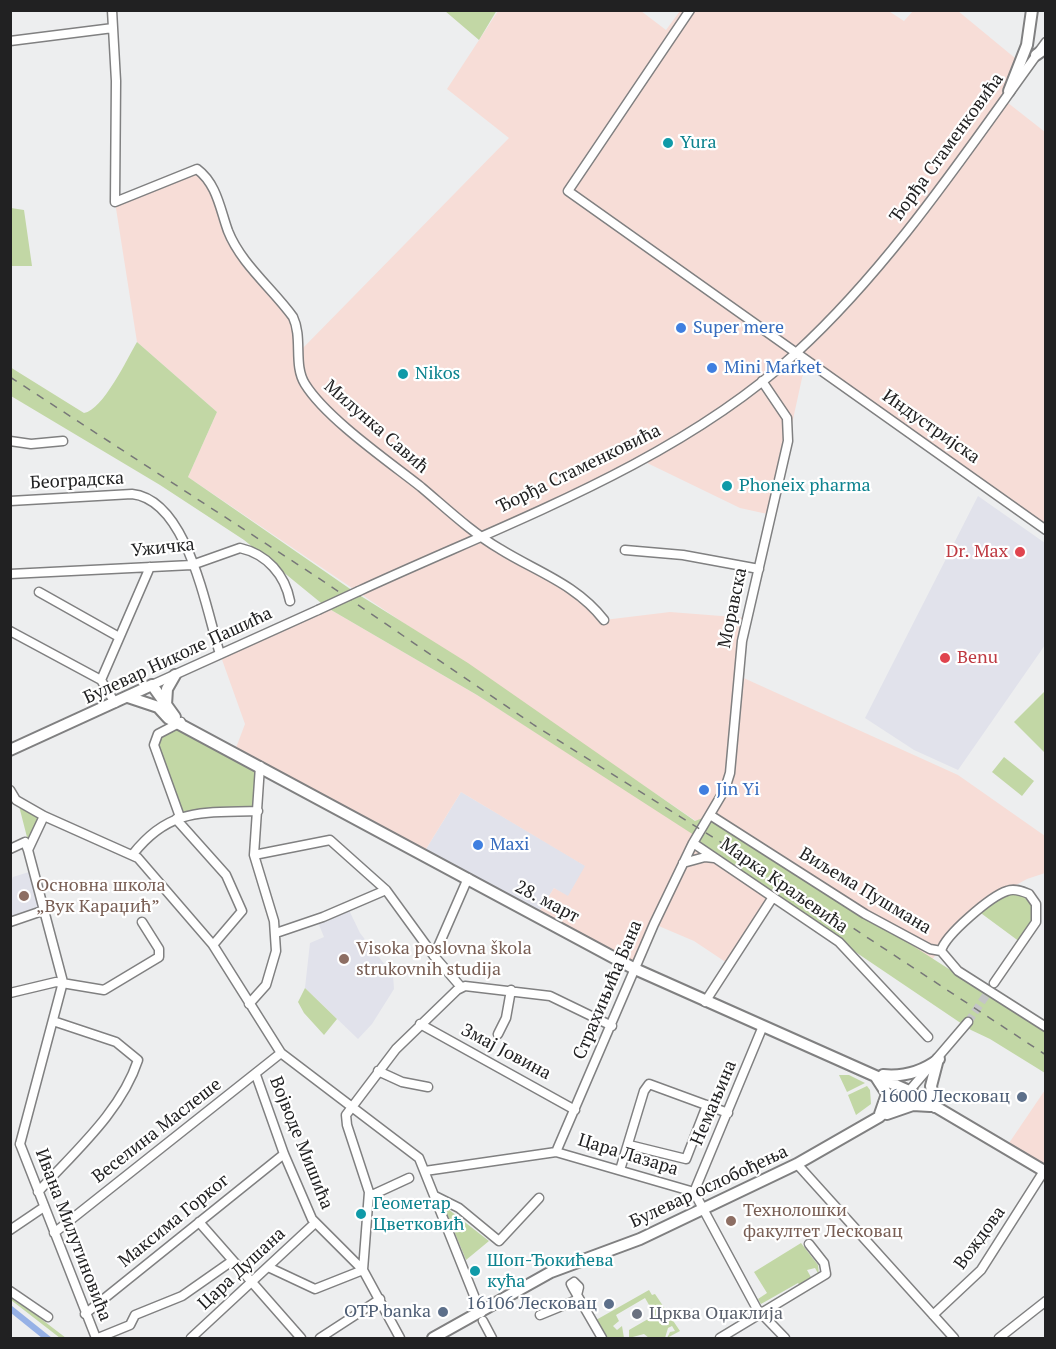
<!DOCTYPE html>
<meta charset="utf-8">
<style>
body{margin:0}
#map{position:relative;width:1056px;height:1349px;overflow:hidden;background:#edeeef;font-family:"PT Serif",serif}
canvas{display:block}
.frame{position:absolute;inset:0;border:12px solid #212122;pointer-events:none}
</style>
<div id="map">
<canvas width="1056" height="1349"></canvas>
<div class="frame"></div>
</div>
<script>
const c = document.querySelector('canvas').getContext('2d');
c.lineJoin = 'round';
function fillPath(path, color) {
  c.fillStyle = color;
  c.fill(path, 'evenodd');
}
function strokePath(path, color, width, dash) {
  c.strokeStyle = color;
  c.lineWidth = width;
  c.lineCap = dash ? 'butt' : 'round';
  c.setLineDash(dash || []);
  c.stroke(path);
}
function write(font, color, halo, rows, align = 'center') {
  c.font = font + ' "PT Serif",serif';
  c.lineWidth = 4.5;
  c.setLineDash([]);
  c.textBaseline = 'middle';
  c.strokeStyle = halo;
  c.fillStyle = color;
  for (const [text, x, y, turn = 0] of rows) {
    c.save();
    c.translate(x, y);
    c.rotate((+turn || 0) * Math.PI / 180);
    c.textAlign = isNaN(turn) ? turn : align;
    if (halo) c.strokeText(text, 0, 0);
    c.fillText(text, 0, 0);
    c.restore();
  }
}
fillPath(new Path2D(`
 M978,496L1045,543V645L958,770L914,750L865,718Z
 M461,792L586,866L568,897L554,888L537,915L423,854Z
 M29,872L41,910L11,920V882L13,877Z
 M348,908L360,933L393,975L394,989L372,1024L358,1039L305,988L310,943L324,937L317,920Z`), '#e1e2eb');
fillPath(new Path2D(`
 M887,10L904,21L913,11H958L1021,63L1003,99L1045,132V527L806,360L772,515L740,508L641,460L481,535L553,577L604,620L670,612L747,618L737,675L958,775L1045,836V873L1027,879L1005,891L942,946L932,960L711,816L696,821L188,477L217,412L137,342L115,202L190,170L203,173L229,231L293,317L300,351L509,138L447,89L498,11H641L666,30L680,11Z
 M326,607L477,695L609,779L698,837L773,897L727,963L694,941L654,924L635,969L537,915L554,888L568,896L585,866L461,792L423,854L234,753L245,724L220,654Z
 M1045,1090V1172L1005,1149Z`), '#f7ddd7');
fillPath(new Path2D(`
 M497,10L479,40L445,11V10Z
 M11,208L24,210L32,266H11Z
 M137,342L217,412L188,477L356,593L468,663L695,821L710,815L1045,1031V1073L990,1039L971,1030L694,843L697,837L477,695L326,607L244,540L160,485L11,396L10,367L84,413C103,410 127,359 137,342Z
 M1045,691V753L1014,722Z
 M181,722L260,766L258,811L180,817L154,749L156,736Z
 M1004,757L1034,781L1022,796L992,772Z
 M19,806L39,817L28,841Z
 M1001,893L1029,894L1038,914L1020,942L978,911Z
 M305,988L337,1019L324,1035L304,1013L298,1002Z
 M839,1075H849L865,1083L847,1092Z
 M867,1086L870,1090L871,1104L856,1115L848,1095Z
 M443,1204L451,1206L448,1209L489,1241L466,1260Z
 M801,1243L818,1265L819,1275L815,1268L807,1270L812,1279L800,1286L798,1283L761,1304L758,1299L767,1293L754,1272Z
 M649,1290L652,1295L655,1294L680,1331L667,1338L670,1332L675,1331L672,1326L668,1328L665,1338H649L644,1334L629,1338V1330L655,1315L645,1298L616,1315L619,1321L613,1326L617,1330L622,1326L624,1338H605L596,1320Z
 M10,1295L66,1338H60L11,1300Z`), '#c2d7a5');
fillPath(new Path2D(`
 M10,1305L12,1306L52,1338H42L11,1313Z`), '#96b1e6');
strokePath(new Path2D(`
 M968,1022L993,985`), '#c4c5c6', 8, [8, 4]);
const minor = new Path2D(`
 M112,10L116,81L115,202L197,169C217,184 220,209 228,231C241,264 273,289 293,317C303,338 293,365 305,384C326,418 388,461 421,487C446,508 471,532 500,549C537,572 576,584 604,620
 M690,10L568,191L1046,530
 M10,41L113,28
 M10,441L31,444L63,441
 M10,501L132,494C188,500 206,610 220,654
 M625,550L683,555L759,569
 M10,574L192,565L240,548C267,554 285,575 290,601
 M359,591C506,523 675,464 796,353C893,264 968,149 1046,42
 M39,592L119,637
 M10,631L101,680L115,703
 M101,680L150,567
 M152,685L318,610
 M10,790L16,800L44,816L138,858L213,945L281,1053L419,1158L481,1313
 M710,815L865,914L930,949L941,951
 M180,817L154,745L158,734L181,722
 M176,819L226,875L242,911L213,945
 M693,843L839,942L928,1037
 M10,849L25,842L28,850
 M133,854C170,807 203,813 258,811
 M254,855L330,840L386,890L434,956L461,987
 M683,863L705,857L714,858
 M10,922L45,910
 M276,933L323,917L386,890
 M941,951C945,935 991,896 1007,891C1014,888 1022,891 1029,894L1036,904V922L994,983
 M941,951L958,971L1046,1027
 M434,956L468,878
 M10,993L56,982L104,990L159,957V949L142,922
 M705,1002L773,897
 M249,1004L266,985L276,951L274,921L254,855L260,766
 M420,1024L575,1110
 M498,1034L506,1018L511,990
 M378,1071L402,1082L428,1087
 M256,1075L284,1154L312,1219L363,1270L400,1338
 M909,1091L968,1022
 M20,1144L63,982L28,850L44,816
 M20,1144L96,1338
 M629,1145L686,1159L707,1105
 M556,1152L654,924L693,843L725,789L730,773L742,641L788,441L787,418L762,381
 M797,1164L954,1338
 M620,1170L644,1091L649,1084L728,1113
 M425,1171L556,1152L694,1192L757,1309L785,1338
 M38,1192C74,1152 121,1112 138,1060L116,1042L53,1021
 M694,1192L763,1026
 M370,1196L409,1178
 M435,1196L459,1208L499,1241L539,1198
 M199,1222L301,1338
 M10,1230L44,1207
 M54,1233L281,1053
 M268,1267L315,1289L363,1270
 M363,1270L369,1192L347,1125L346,1115L396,1049L457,990L465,986L550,996L612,1026
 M10,1291L48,1317
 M577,1295L579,1287L574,1282L571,1284L573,1288L602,1338
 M85,1314L284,1154
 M540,1315L579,1299
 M933,1315L981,1270L1044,1171
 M483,1321L492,1338
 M98,1338L130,1325L135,1315L182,1296L232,1261
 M191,1338L315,1223
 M320,1338L380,1299
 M720,1338L826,1274L824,1263L809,1244
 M999,1338L1046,1301`);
const major = new Path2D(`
 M1036,55L1046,48
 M1009,91L1027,45L1032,10
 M152,685L175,717
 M128,697L158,707L168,718L635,969L909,1091L1046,1172
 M166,705L167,689L175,675
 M10,750L152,685
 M883,1075C904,1077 922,1072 939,1059
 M876,1077L887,1094L880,1114
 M935,1107L931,1086L938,1059
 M887,1114L913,1105L930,1106
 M433,1338L551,1272L640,1239L797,1164L879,1117L909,1091`);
strokePath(minor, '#808081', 11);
strokePath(major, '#808081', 14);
strokePath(minor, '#fff', 8);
strokePath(major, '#fff', 10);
strokePath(new Path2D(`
 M10,377L317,577L534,725L751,861L1046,1055`), '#777778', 1.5, [8, 8]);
const minorBridge = new Path2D(`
 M318,610L359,591`);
strokePath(minorBridge, '#808081', 11, []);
strokePath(minorBridge, '#fff', 8);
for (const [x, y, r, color] of [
 [668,143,6,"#0f9aa8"],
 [681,328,6,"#3f7fe0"],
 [712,368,6,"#3f7fe0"],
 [403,374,6,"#0f9aa8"],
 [727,486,6,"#0f9aa8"],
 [1020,552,6,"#e0444e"],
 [945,658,6,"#e0444e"],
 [704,790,6,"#3f7fe0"],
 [478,845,6,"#3f7fe0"],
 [24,896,6,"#8d6e63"],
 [344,959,6,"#8d6e63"],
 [1022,1097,6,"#5c6f8a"],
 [361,1214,6,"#0f9aa8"],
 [731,1221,6,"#8d6e63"],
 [475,1271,6,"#0f9aa8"],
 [609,1304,6,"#5c6f8a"],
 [443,1312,6,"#5c6f8a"],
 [637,1314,6,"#6b7280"]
]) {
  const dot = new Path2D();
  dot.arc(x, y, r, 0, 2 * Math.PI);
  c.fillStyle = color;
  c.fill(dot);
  strokePath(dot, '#fff', 2);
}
write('18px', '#0d838f', '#fff', [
 ["Yura",680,143],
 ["Nikos",415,374],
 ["Phoneix pharma",739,486],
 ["Геометар",373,1204],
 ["Цветковић",373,1225],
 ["Шоп-Ђокићева",487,1261],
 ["кућа",487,1282]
], 'left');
write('18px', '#212122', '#fff', [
 ["Ђорђа Стаменковића",947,148,-54],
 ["Милунка Савић",376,427,41],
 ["Индустријска",931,427,35],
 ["Ђорђа Стаменковића",579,469,-26],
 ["Београдска",77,481,-3],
 ["Ужичка",163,548,-6],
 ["Моравска",733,608,-78],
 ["Булевар Николе Пашића",178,656,-25],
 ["Марка Краљевића",784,886,35],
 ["Виљема Пушмана",865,891,31],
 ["28. март",547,902,28],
 ["Страхињића Бана",608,990,-67],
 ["Змај Јовина",506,1052,28],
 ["Немањина",714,1103,-67],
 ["Веселина Маслеше",157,1131,-38],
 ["Војводе Мишића",301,1143,68],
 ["Цара Лазара",628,1155,17],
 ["Булевар ослобођења",709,1187,-25],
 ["Максима Горког",174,1221,-39],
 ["Ивана Милутиновића",73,1235,69],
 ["Вождова",980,1238,-54],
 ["Цара Душана",242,1269,-43]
]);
write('18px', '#366cbe', '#fff', [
 ["Super mere",693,328],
 ["Mini Market",724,368],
 ["Jin Yi",716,790],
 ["Maxi",490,845]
], 'left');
write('18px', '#be3a42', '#fff', [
 ["Dr. Max",1008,552],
 ["Benu",957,658,"left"]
], 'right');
write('18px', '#785e54', '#fff', [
 ["Основна школа",36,886],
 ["„Вук Караџић”",36,907],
 ["Visoka poslovna škola",356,949],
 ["strukovnih studija",356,970],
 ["Технолошки",743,1211],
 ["факултет Лесковац",743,1232]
], 'left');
write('18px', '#4e5e75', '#fff', [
 ["16000 Лесковац",1010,1097],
 ["16106 Лесковац",597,1304],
 ["OTP banka",431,1312]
], 'right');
write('18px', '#5b616d', '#fff', [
 ["Црква Оџаклија",649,1314]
], 'left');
</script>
